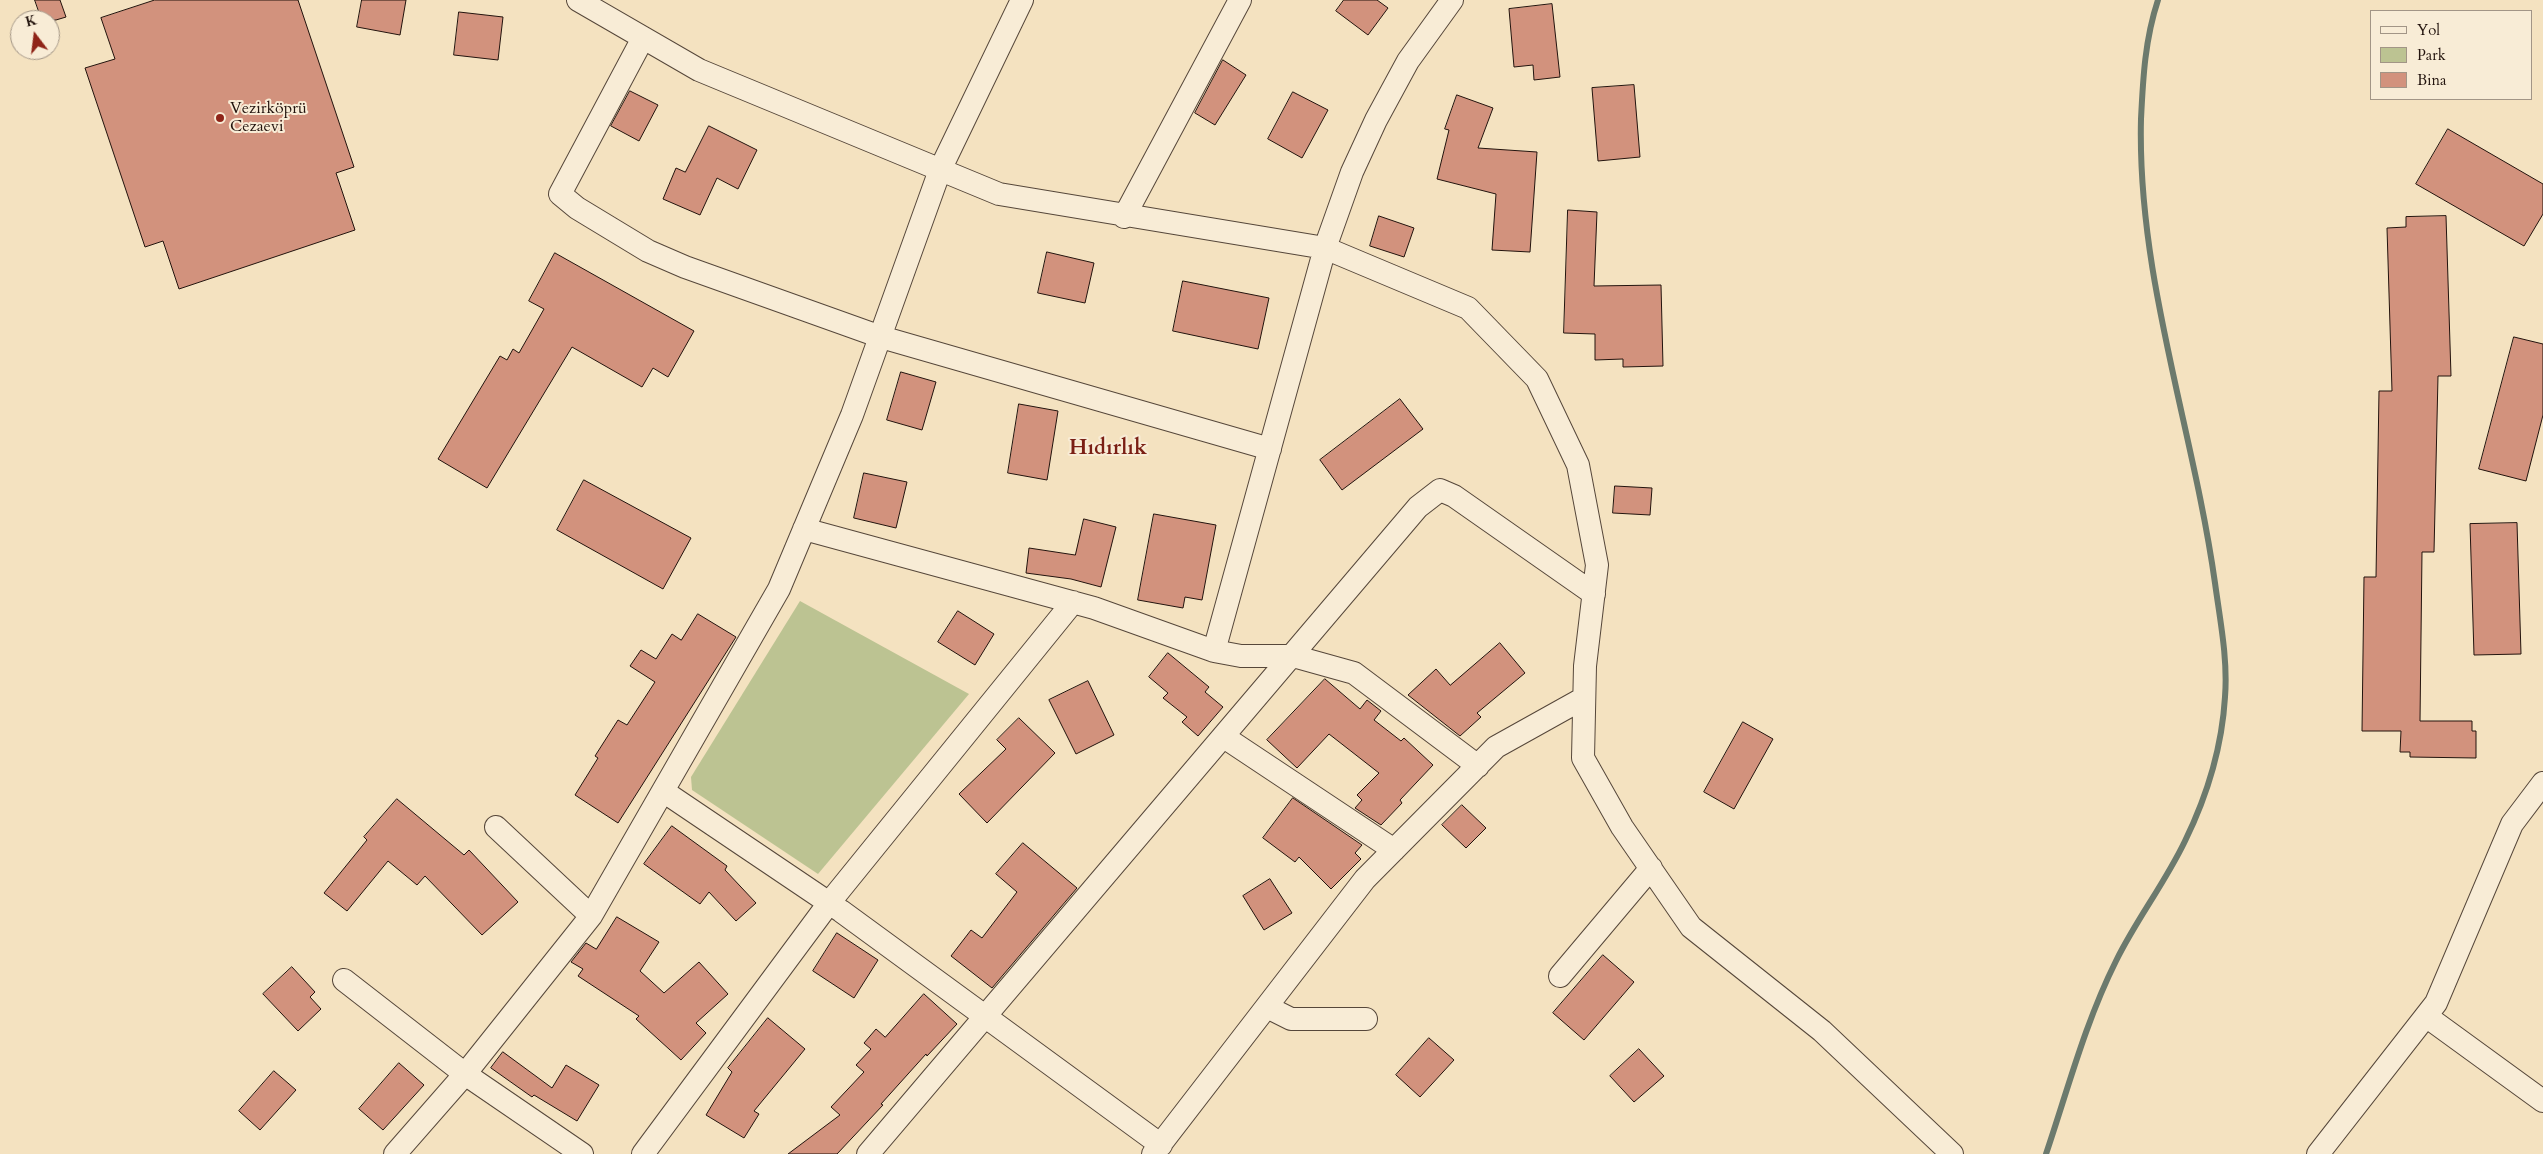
<!DOCTYPE html>
<meta charset="utf-8">
<style>
body{margin:0}
#map{position:relative;width:2543px;height:1154px;overflow:hidden;background:#f4e2c0;font-family:Cardo,serif}
canvas{display:block}
.legend{position:absolute;left:2370px;top:10px;width:162px;height:90px;box-sizing:border-box;background:#f8ecd6;border:1px solid #a29586;margin:0;padding:6px 9px;list-style:none;font-size:15px;color:#22130d}
.legend li{display:flex;align-items:center;gap:10px;height:25px}
.legend b{width:25px;border:1px solid #a29586}
.north{position:absolute;left:10px;top:10px;width:50px;height:50px;box-sizing:border-box;background:#f8ecd6;border:1px solid #a29586;border-radius:50%;rotate:345deg;font-size:14px;font-weight:700;line-height:20px;text-align:center;color:#22130d}
.north::after{content:'';display:block;margin:auto;width:18px;height:22px;background:#8f2418;clip-path:polygon(50% 0,100% 100%,50% 72%,0 100%)}
</style>
<div id="map">
<canvas width="2543" height="1154"></canvas>
<ul class="legend">
<li><b style="height:6px;background:#f8ecd6"></b>Yol</li>
<li><b style="height:14px;background:#bcc392"></b>Park</li>
<li><b style="height:14px;background:#d2927d"></b>Bina</li>
</ul>
<div class="north">K</div>
</div>
<script>
const c = document.querySelector('canvas').getContext('2d');
c.lineJoin = 'round';
function fillPath(path, color) {
  c.fillStyle = color;
  c.fill(path, 'evenodd');
}
function strokePath(path, color, width, dash) {
  c.strokeStyle = color;
  c.lineWidth = width;
  c.lineCap = dash ? 'butt' : 'round';
  c.setLineDash(dash || []);
  c.stroke(path);
}
function write(font, color, halo, rows, align = 'center') {
  c.font = font + ' Cardo,serif';
  c.lineWidth = 4;
  c.setLineDash([]);
  c.textBaseline = 'middle';
  c.strokeStyle = halo;
  c.fillStyle = color;
  for (const [text, x, y, turn = 0] of rows) {
    c.save();
    c.translate(x, y);
    c.rotate((+turn || 0) * Math.PI / 180);
    c.textAlign = isNaN(turn) ? turn : align;
    if (halo) c.strokeText(text, 0, 0);
    c.fillText(text, 0, 0);
    c.restore();
  }
}
fillPath(new Path2D(`
 M800,601L969,694L818,874L692,790L691,777Z`), '#bcc392');
strokePath(new Path2D(`
 M2046,1154C2068,1089 2085,1023 2116,961C2136,920 2165,883 2185,841C2207,796 2222,747 2225,697C2228,659 2220,620 2215,583C2193,427 2137,277 2141,119C2143,78 2145,39 2158,0`), '#6c7a6d', 6);
const building = new Path2D(`
 M35,0H60L66,17L56,20H42Z
 M155,0H298L354,167L336,173L355,230L179,289L163,241L145,247L85,68L115,59L101,18Z
 M362,0H406L400,35L357,27Z
 M1344,0H1377L1388,8L1368,35L1336,11Z
 M1552,4L1560,77L1534,80L1533,65L1514,67L1509,9Z
 M459,12L503,17L498,60L454,55Z
 M1223,60L1246,75L1215,125L1195,113Z
 M1634,85L1640,157L1598,161L1592,88Z
 M630,91L658,105L639,141L611,126Z
 M1293,92L1328,110L1302,158L1268,139Z
 M1457,95L1493,108L1478,148L1537,152L1530,252L1492,250L1496,194L1437,179L1449,130L1445,129Z
 M709,126L757,150L738,189L717,178L700,215L663,199L676,168L685,172Z
 M2448,129L2543,184V214L2524,246L2416,184Z
 M1568,210L1597,212L1594,286L1661,285L1663,366L1623,367V359L1595,360V334L1564,333Z
 M1379,216L1414,228L1404,257L1370,246Z
 M2446,216L2451,376H2438L2434,552H2422L2420,721H2472V731H2476V758L2410,757V752H2400L2401,731H2362L2364,577H2376L2379,391H2392L2387,228L2406,227V217Z
 M1047,252L1094,263L1085,303L1038,293Z
 M555,253L694,331L668,377L653,368L642,387L572,347L487,488L438,459L500,356L507,360L513,349L519,353L544,309L529,301Z
 M1183,281L1269,298L1258,349L1173,331Z
 M2514,337L2543,344V415L2526,481L2479,469Z
 M901,372L936,382L922,430L887,420Z
 M1400,399L1423,429L1342,490L1320,460Z
 M1019,404L1058,411L1047,480L1008,473Z
 M864,473L907,482L896,528L854,518Z
 M584,480L691,538L663,589L557,530Z
 M1615,486L1652,488L1650,515L1613,513Z
 M1154,514L1216,525L1202,600L1185,597L1183,608L1138,600Z
 M1084,519L1116,527L1101,587L1071,579L1026,573L1029,548L1075,555Z
 M2517,523L2521,654L2474,655L2470,524Z
 M958,611L994,634L975,665L938,642Z
 M698,614L736,637L618,823L575,795L598,758L595,756L618,720L627,725L655,682L630,666L641,650L656,659L672,634L681,640Z
 M1500,643L1525,673L1477,713L1481,717L1460,736L1408,695L1436,669L1450,685Z
 M1168,653L1209,687L1205,692L1223,707L1198,736L1182,722L1187,717L1163,698L1168,693L1149,677Z
 M1325,679L1360,709L1367,700L1381,711L1374,720L1401,741L1404,738L1433,765L1400,800L1402,803L1381,825L1355,808L1362,800L1357,795L1379,773L1329,734L1297,768L1267,740Z
 M1088,681L1114,735L1076,754L1049,700Z
 M1019,718L1055,753L987,823L959,794L1006,749L997,740Z
 M1743,722L1773,739L1734,809L1704,792Z
 M1293,798L1362,845L1355,853L1361,859L1331,889L1299,857L1295,862L1263,838Z
 M397,799L464,855L469,850L518,902L482,935L425,876L417,885L388,861L347,911L324,893L367,840L364,837Z
 M1462,805L1486,828L1466,848L1442,825Z
 M672,826L727,866L725,870L756,903L736,921L709,892L700,904L644,864Z
 M1023,843L1077,888L992,988L951,956L971,930L982,938L1017,892L996,874Z
 M1270,879L1292,913L1264,930L1243,896Z
 M617,917L659,942L640,971L664,993L699,962L728,994L696,1023L706,1033L681,1060L636,1019L639,1016L578,976L583,969L571,962L586,943L596,949Z
 M837,933L878,960L854,998L813,971Z
 M1603,955L1634,982L1584,1040L1553,1013Z
 M292,967L315,992L310,997L321,1009L298,1031L263,994Z
 M924,994L957,1024L927,1056L926,1054L881,1104L883,1105L837,1154H788L840,1115L831,1107L864,1072L856,1065L871,1049L864,1043L876,1029L885,1037Z
 M768,1018L805,1049L754,1111L759,1114L744,1138L706,1115L732,1072L728,1068Z
 M1429,1038L1454,1060L1420,1097L1396,1075Z
 M1639,1049L1664,1076L1634,1102L1610,1076Z
 M503,1052L552,1088L566,1065L599,1085L577,1121L534,1095L532,1097L491,1068Z
 M399,1063L424,1085L383,1130L359,1109Z
 M274,1071L296,1090L260,1130L239,1111Z`);
fillPath(building, '#d2927d');
strokePath(building, '#22130d', 1);
const minor = new Path2D(`
 M578,0L699,70L999,194L1325,248L1468,308L1537,379L1578,465L1597,565L1585,666L1583,758L1622,827L1691,927L1822,1031L1952,1154
 M643,38L560,194L577,208L648,251L685,267L881,337L1270,449
 M1124,217L1240,0
 M804,529L1094,608L1214,651L1241,656H1293L1354,673L1478,766
 M1214,651L1325,248L1352,172L1376,120L1408,61L1452,0
 M1224,737L1394,850
 M663,791L841,911L1161,1145
 M496,827L591,916
 M1560,976L1651,868
 M344,980L465,1074L582,1154
 M1267,1007L1291,1019H1366
 M2426,1016L2543,1101
 M395,1154L465,1074L591,916L779,589L852,415L940,170L1022,0
 M643,1154L829,903L1073,602
 M868,1154L1418,507L1440,490L1454,496L1594,594
 M1153,1154L1365,879L1496,747L1584,698
 M2318,1154L2436,1003L2512,824L2543,783`);
strokePath(minor, '#56473a', 24);
strokePath(minor, '#f8ecd6', 22);
for (const [x, y, r, color] of [
 [220,118,5,"#8f2418"]
]) {
  const dot = new Path2D();
  dot.arc(x, y, r, 0, 2 * Math.PI);
  c.fillStyle = color;
  c.fill(dot);
  strokePath(dot, '#f8ecd6', 2);
}
write('16px', '#22130d', '#f8ecd6', [
 ["Vezirköprü",230,109],
 ["Cezaevi",230,127]
], 'left');
write('bold 21px', '#7a1f14', '#f8ecd6', [
 ["Hıdırlık",1108,449]
]);
</script>
